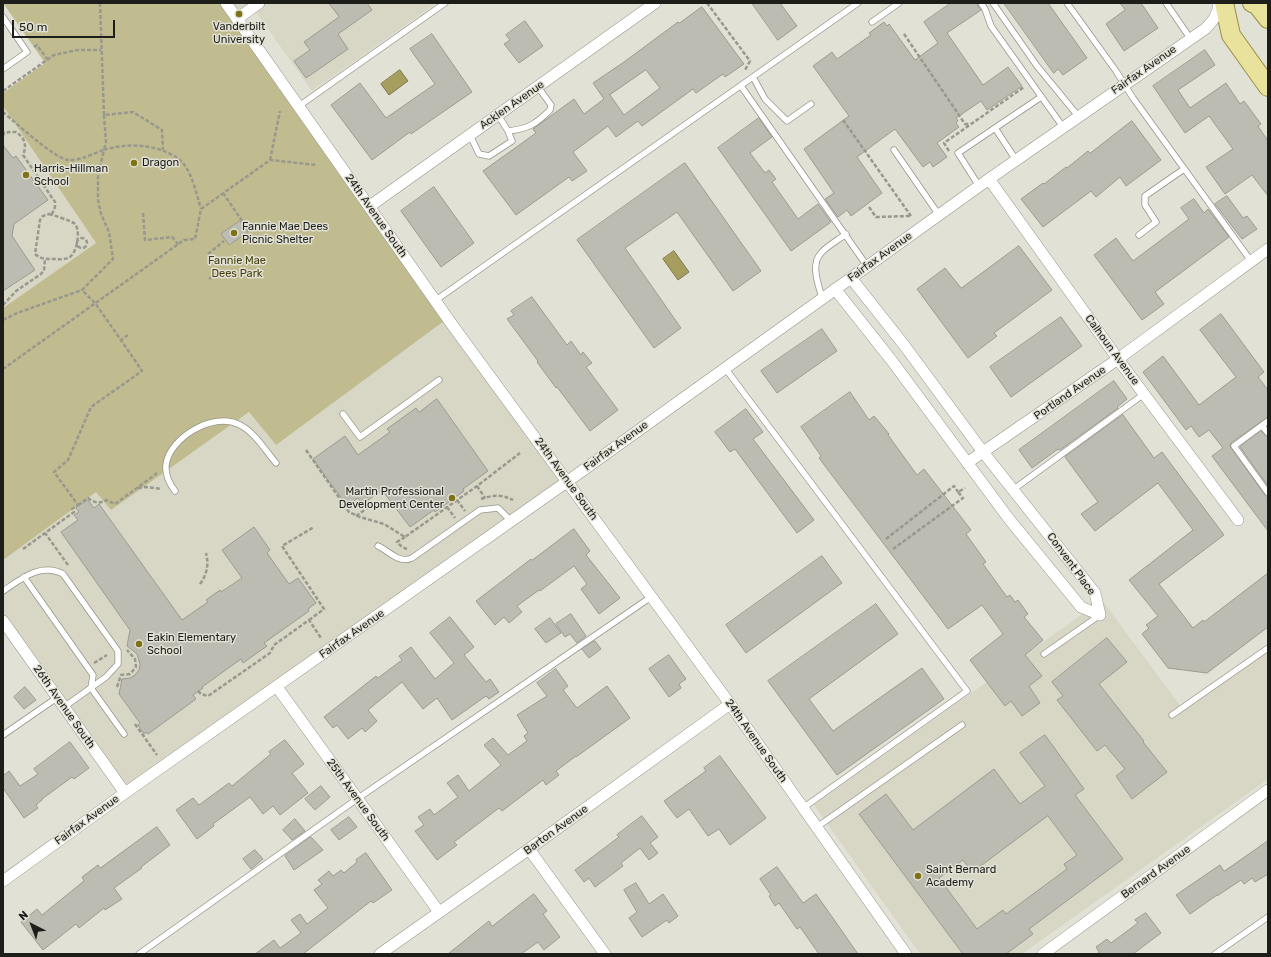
<!DOCTYPE html>
<style>
body{margin:0}
#map{position:relative;width:1271px;height:957px;overflow:hidden;background:#e2e1d6;font-family:Rubik,sans-serif}
canvas{display:block}
.frame{position:absolute;inset:0;border:4px solid #1d1d19;pointer-events:none}
.north{position:absolute;left:12px;top:905px;width:40px;height:40px;-webkit-text-stroke:3px #e2e1d6;paint-order:stroke;rotate:318deg;font-size:11px;font-weight:700;line-height:16px;text-align:center;color:#1d1d19}
.north::after{content:'';display:block;margin:auto;width:14px;height:18px;background:#1d1d19;clip-path:polygon(50% 0,100% 100%,50% 72%,0 100%)}
.scale{position:absolute;left:12px;top:20px;width:103px;height:18px;box-sizing:border-box;border:2px solid #1d1d19;border-top:0;padding-left:5px;font-size:12px;line-height:14px;white-space:nowrap;color:#1d1d19;-webkit-text-stroke:3px #e2e1d6;paint-order:stroke}
</style>
<div id="map">
<canvas width="1271" height="957"></canvas>
<div class="frame"></div>
<div class="north">N</div>
<div class="scale">50 m</div>
</div>
<script>
const c = document.querySelector('canvas').getContext('2d');
c.lineJoin = 'round';
function fillPath(path, color) {
  c.fillStyle = color;
  c.fill(path, 'evenodd');
}
function strokePath(path, color, width, dash) {
  c.strokeStyle = color;
  c.lineWidth = width;
  c.lineCap = dash ? 'butt' : 'round';
  c.setLineDash(dash || []);
  c.stroke(path);
}
function write(font, color, halo, rows, align = 'center') {
  c.font = font + ' Rubik,sans-serif';
  c.lineWidth = 3;
  c.setLineDash([]);
  c.textBaseline = 'middle';
  c.strokeStyle = halo;
  c.fillStyle = color;
  for (const [text, x, y, turn = 0] of rows) {
    c.save();
    c.translate(x, y);
    c.rotate((+turn || 0) * Math.PI / 180);
    c.textAlign = isNaN(turn) ? turn : align;
    if (halo) c.strokeText(text, 0, 0);
    c.fillText(text, 0, 0);
    c.restore();
  }
}
fillPath(new Path2D(`
 M226,3H437L312,91L253,8L237,19Z
 M3,106L96,243L3,308Z
 M387,230L568,481L125,793L3,621V511Z
 M1102,600L1182,708L1268,648V779L1022,954H920L814,805Z`), '#d8d7c5');
fillPath(new Path2D(`
 M3,3H227L448,318L276,445L249,412L111,510L96,492L3,560V308L96,243L3,106V93L45,63Z`), '#c1bc8f');
const water = new Path2D(`
 M400,70L408,81L389,95L381,84Z
 M674,251L689,272L678,280L663,259Z`);
fillPath(water, '#a59e5f');
strokePath(water, '#7c774a', 1);
const building = new Path2D(`
 M329,3H367L372,10L338,34L348,49L306,78L294,61L310,50L304,42L339,17Z
 M752,3H780L797,26L778,40Z
 M951,3H976L981,10L947,33L983,85L1008,67L1022,86L987,110L981,101L956,118L958,121L956,123L959,127L937,143L947,157L933,167L930,162L923,167L895,129L857,157L882,193L851,216L847,210L838,217L825,199L834,193L804,149L849,116L813,66L832,52L837,59L871,35L869,33L884,22L887,26L889,24L894,31L915,60L938,43L924,22Z
 M1004,3H1048L1087,58L1063,75L1058,69L1054,73Z
 M1120,3H1141L1158,28L1124,51L1106,24L1125,10Z
 M702,7L744,64L725,77L723,74L696,93L693,89L642,126L638,121L616,137L608,126L573,152L587,171L572,181L569,177L516,215L483,171L536,133L533,129L574,99L584,114L604,99L593,83L624,62L678,22L679,23ZM646,70L660,88L624,115L610,95Z
 M525,21L543,46L519,63L504,44L510,40L506,35Z
 M432,34L472,92L411,134L410,132L372,160L331,105L360,83L386,118L435,84L410,49Z
 M1205,50L1215,65L1178,90L1190,108L1226,83L1240,104L1244,101L1261,124L1258,126L1268,141V196L1252,175L1225,194L1206,167L1233,149L1209,116L1185,133L1153,86Z
 M759,118L772,137L750,153L765,173L769,170L776,179L772,182L798,219L818,204L831,222L791,251L718,148Z
 M1132,121L1161,160L1126,186L1120,177L1096,197L1091,191L1043,227L1021,199L1043,183L1044,184L1066,167L1067,168L1088,151L1090,153Z
 M3,145L13,158L16,156L48,200L14,224L12,236L35,270L3,291Z
 M685,163L761,271L733,291L677,212L625,248L681,328L654,348L577,240Z
 M434,187L474,243L441,267L401,211Z
 M1227,196L1243,218L1247,216L1257,229L1242,239L1215,204Z
 M1194,199L1204,213L1208,209L1229,237L1155,292L1164,304L1142,320L1094,255L1116,238L1133,261L1189,219L1181,208Z
 M240,221L248,232L229,245L221,234Z
 M1019,246L1052,290L994,333L997,336L968,358L917,289L945,268L961,288Z
 M532,297L567,345L571,341L581,355L583,352L592,363L586,367L618,410L590,431L557,387L556,388L537,362L538,361L507,319L514,315L511,311Z
 M1221,314L1264,372L1258,377L1268,390V417L1231,443L1230,446L1265,495L1268,497V531L1212,456L1223,448L1209,430L1199,437L1191,426L1186,430L1143,372L1163,356L1199,405L1236,377L1200,330Z
 M1061,317L1082,346L1011,397L990,367Z
 M822,329L837,351L777,393L761,371Z
 M1114,381L1127,399L1117,407L1118,408L1060,450L1058,449L1032,468L1019,450Z
 M850,392L869,420L874,416L889,434L888,435L917,475L924,469L971,530L966,534L986,562L983,564L1007,597L1010,595L1015,602L1018,600L1028,614L1024,617L1043,640L1025,655L1042,676L1029,686L1040,703L1022,716L1011,701L1005,706L970,660L1003,634L982,605L948,629L819,458L821,456L801,427Z
 M437,399L488,471L463,489L464,491L435,512L434,510L410,527L382,490L363,504L358,498L347,506L313,459L345,436L358,455L390,432L387,429L416,408L419,412Z
 M746,409L763,432L753,439L814,520L797,533L735,449L730,452L715,432Z
 M1123,415L1154,458L1162,452L1224,535L1159,584L1193,628L1203,620L1204,622L1268,573V627L1207,673L1168,668L1142,634L1149,628L1146,625L1158,616L1129,580L1193,530L1158,483L1095,531L1081,514L1098,502L1065,457Z
 M1261,431L1268,437V486L1240,447Z
 M88,500L94,508L99,504L182,620L208,602L206,600L220,590L221,592L242,578L222,550L254,527L270,550L267,553L289,584L298,578L316,603L308,609L309,611L264,643L267,646L243,663L241,659L202,687L203,688L193,695L196,699L148,734L147,732L144,734L138,725L140,723L119,694L122,679L130,678L135,675L139,670L140,664L137,654L127,646L130,630L61,532L78,520L74,515L79,512L76,508Z
 M574,529L590,551L586,555L620,598L599,614L581,589L587,584L574,566L540,591L539,590L517,606L522,612L509,623L504,617L495,625L476,601L531,559L532,560Z
 M822,556L842,583L746,653L726,625Z
 M876,604L898,634L809,699L833,731L922,668L944,699L837,775L768,681Z
 M571,614L586,636L577,643L570,634L565,637L556,624Z
 M450,617L474,647L464,655L486,682L490,679L499,692L489,699L486,696L452,720L437,698L423,709L402,682L368,710L377,721L365,732L362,728L348,739L337,725L333,728L324,717L376,676L378,678L402,660L399,656L411,647L435,679L454,663L430,633Z
 M550,618L561,633L546,643L535,629Z
 M1107,638L1127,662L1099,684L1144,741L1143,742L1167,772L1132,799L1116,776L1125,769L1105,745L1097,751L1057,700L1063,696L1052,682Z
 M595,641L601,649L589,658L582,649Z
 M669,655L686,679L679,684L681,688L669,697L649,669Z
 M556,669L568,686L563,690L577,708L607,686L630,718L576,757V756L556,771L559,775L546,785L543,780L502,811L499,808L454,842L457,845L437,860L415,831L424,825L418,817L430,809L434,815L458,797L447,783L458,775L469,791L501,765L484,745L493,738L508,755L527,741L524,736L528,733L517,715L547,696L537,683Z
 M25,687L36,700L24,709L14,697Z
 M1045,735L1084,789L1075,795L1123,859L1029,929L1033,934L1006,954H963L859,814L886,794L913,830L994,769L1020,804L1045,786L1020,753ZM1048,816L1077,855L1064,864L1067,869L1006,914L1003,910L977,929L939,878L963,860L972,872Z
 M285,740L304,764L292,773L308,793L280,815L273,806L263,814L250,797L213,824L214,826L197,839L176,810L193,798L199,805L229,783L232,786L271,754L269,752Z
 M70,742L89,768L74,779L72,777L42,799V800L36,805L38,808L24,818L3,788V776L9,771L20,786L38,774L34,769Z
 M720,756L766,818L730,845L719,829L708,836L689,809L677,818L664,801L706,771L704,768Z
 M321,786L330,797L315,810L305,799Z
 M642,816L658,837L650,843L658,853L649,860L640,848L621,863L623,866L595,887L589,878L584,882L575,870L619,837L617,835Z
 M349,817L357,827L339,840L331,830Z
 M295,819L305,831L292,840L283,830Z
 M157,827L170,845L141,867L142,868L114,888L122,899L105,910L104,908L79,928L76,924L43,950L21,922L37,909L42,915L84,881L82,877L98,865L100,868Z
 M311,837L323,850L294,870L285,856Z
 M1268,841V874L1255,882L1252,878L1244,884L1241,880L1217,896V895L1190,914L1176,895L1220,865L1224,871Z
 M255,850L263,859L251,869L243,859Z
 M366,853L392,890L373,903L371,901L303,954H255L274,940L280,948L301,933L291,920L300,914L307,924L328,908L314,890L322,884L318,880L329,871L333,876L341,870L344,873L357,862L356,860Z
 M777,867L803,903L816,894L858,954H819L800,927L797,929L779,903L775,906L769,896L771,895L760,879Z
 M636,883L649,904L663,894L678,916L669,923L667,920L642,937L629,918L637,912L624,890Z
 M534,894L547,911L543,914L560,937L544,950L538,942L521,954H448L489,921L492,926Z
 M1146,913L1161,933L1133,954H1097L1099,952L1096,947L1107,939L1111,943L1138,923L1135,920Z`);
fillPath(building, '#bdbcb2');
strokePath(building, '#9c9b91', 1);
const service = new Path2D(`
 M981,3L985,9L991,26L1063,127
 M993,3L1037,66L1079,117
 M1067,3L1116,71L1133,98L1251,261
 M1166,3L1190,38
 M3,17L27,52L3,69
 M872,22L899,3
 M753,77L765,99L787,121L811,104
 M741,86L867,266
 M299,106L445,3
 M995,128L1016,160
 M508,131C528,129 536,124 550,110L551,105L538,87
 M470,135L479,154L489,156L512,141L508,131L498,115
 M894,150L939,215
 M979,186L958,153L1041,97
 M1139,235L1156,222L1145,205V196L1184,169
 M822,298C819,286 810,265 821,253C827,246 838,240 846,234
 M436,300L858,3
 M725,368L967,691L803,808
 M343,414L360,437L439,380
 M1268,421L1234,446L1268,493
 M1262,426L1268,433
 M1014,489L1144,394
 M175,491C169,483 165,475 166,465C169,438 213,412 238,424C254,431 265,450 276,463
 M378,546C389,551 399,564 412,558L480,510L498,508L511,521
 M24,577L93,675L91,688L124,734
 M3,591C21,579 41,562 63,574L118,651V664L106,677L64,707
 M1044,654L1100,615
 M1172,715L1268,648
 M3,735L58,697
 M817,827L962,725
 M139,954L357,799L651,597
 M1215,954L1268,917`);
const minor = new Path2D(`
 M226,3L453,326L730,704L906,954
 M237,19L259,3
 M989,179L1123,366L1238,520
 M370,206L655,3
 M851,278L904,345L983,452L1095,593L1100,615
 M835,289L892,361L1009,519L1081,607L1100,615
 M967,463L1118,359L1268,249
 M3,621L125,793
 M277,687L439,912
 M529,849L605,954
 M3,881L125,793L568,481L989,179L1205,29C1213,21 1218,15 1219,3
 M380,954L529,849L730,704
 M1043,954L1268,790`);
const primary = new Path2D(`
 M1224,3L1231,35L1268,87
 M1252,3L1257,5L1268,19`);
strokePath(service, '#95948a', 7);
strokePath(minor, '#95948a', 12);
strokePath(primary, '#989145', 20);
strokePath(new Path2D(`
 M100,3L104,115L133,112L162,130L163,150
 M707,3L750,61L745,70
 M904,34L965,124H970
 M34,47L37,45L47,59
 M3,91L54,55L77,50H101
 M3,112C16,123 54,158 68,160C80,161 94,153 104,150L106,142L104,115
 M843,120L911,216
 M3,131L4,134L9,132H16C25,138 27,145 23,155L55,202V207L52,214
 M949,151L944,143L1024,87
 M270,160L280,111
 M223,193L249,231
 M869,207L876,217L910,216
 M143,213L145,240L172,237L178,244
 M49,214C53,215 72,221 75,224C81,231 77,255 68,258C63,260 57,259 52,259C45,259 41,259 35,254L40,220L43,216Z
 M77 243a5 5 0 1 1 10 0a5 5 0 1 1-10 0Z
 M208,254L224,241
 M209,279L221,271
 M3,305L16,291L41,274L44,270L45,259
 M3,320L17,313L82,290
 M128,335L121,340L95,303L82,290L113,259L109,232L101,214L98,200V175L104,150C128,142 164,144 183,163C192,173 197,196 201,209
 M3,369L184,240L195,239L201,209L270,160L317,165
 M306,450L349,512L360,517L384,524L405,537L477,486L520,453
 M477,486L485,498
 M138,488L146,487L161,489
 M481,499C493,495 501,494 513,500
 M457,500L465,511
 M78,505L88,498C94,503 100,504 106,500L115,504L152,477L157,473
 M447,507L455,518
 M356,516L373,504
 M405,537L397,542L402,547L407,549
 M886,539L954,486L958,492
 M23,549L45,533
 M893,549L963,498L958,492L965,488
 M68,565L45,533L74,512L72,509L78,505L54,472L68,460L91,407L142,371L121,340
 M200,584C207,574 209,565 206,553
 M309,620L324,609L282,546L314,527
 M94,663L107,655
 M117,687L121,675L130,674L136,667L135,659L127,650
 M198,691L201,694L208,696L270,653L274,645L309,620L321,638
 M135,724L157,755`), '#98988f', 2.5, [4, 2]);
strokePath(service, '#fff', 5.5);
strokePath(minor, '#fff', 11);
strokePath(primary, '#e9e29d', 18);
for (const [x, y, r, color] of [
 [239,14,4,"#7d7315"],
 [134,163,4,"#7d7315"],
 [26,175,4,"#7d7315"],
 [234,233,4,"#7d7315"],
 [452,498,4,"#7d7315"],
 [139,644,4,"#7d7315"],
 [918,876,4,"#7d7315"]
]) {
  const dot = new Path2D();
  dot.arc(x, y, r, 0, 2 * Math.PI);
  c.fillStyle = color;
  c.fill(dot);
  strokePath(dot, '#e2e1d6', 1.5);
}
write('11px', '#1d1d19', '#e2e1d6', [
 ["Vanderbilt",239,27,"center"],
 ["University",239,40,"center"],
 ["Dragon",142,163],
 ["Harris-Hillman",34,169],
 ["School",34,182],
 ["Fannie Mae Dees",242,227],
 ["Picnic Shelter",242,240],
 ["Martin Professional",444,492,"right"],
 ["Development Center",444,505,"right"],
 ["Eakin Elementary",147,638],
 ["School",147,651],
 ["Saint Bernard",926,870],
 ["Academy",926,883]
], 'left');
write('11px', '#1d1d19', '#e2e1d6', [
 ["Fairfax Avenue",1144,70,-35],
 ["Acklen Avenue",512,105,-35],
 ["24th Avenue South",376,216,55],
 ["Fairfax Avenue",880,257,-36],
 ["Calhoun Avenue",1112,350,54],
 ["Portland Avenue",1070,393,-35],
 ["Fairfax Avenue",616,446,-36],
 ["24th Avenue South",566,479,54],
 ["Convent Place",1071,564,54],
 ["Fairfax Avenue",352,634,-35],
 ["26th Avenue South",64,707,55],
 ["24th Avenue South",756,741,55],
 ["25th Avenue South",358,800,54],
 ["Fairfax Avenue",87,820,-36],
 ["Barton Avenue",556,830,-36],
 ["Bernard Avenue",1156,872,-36]
]);
write('11px', '#443f0b', '#e2e1d6', [
 ["Fannie Mae",237,261],
 ["Dees Park",237,274]
]);
</script>
